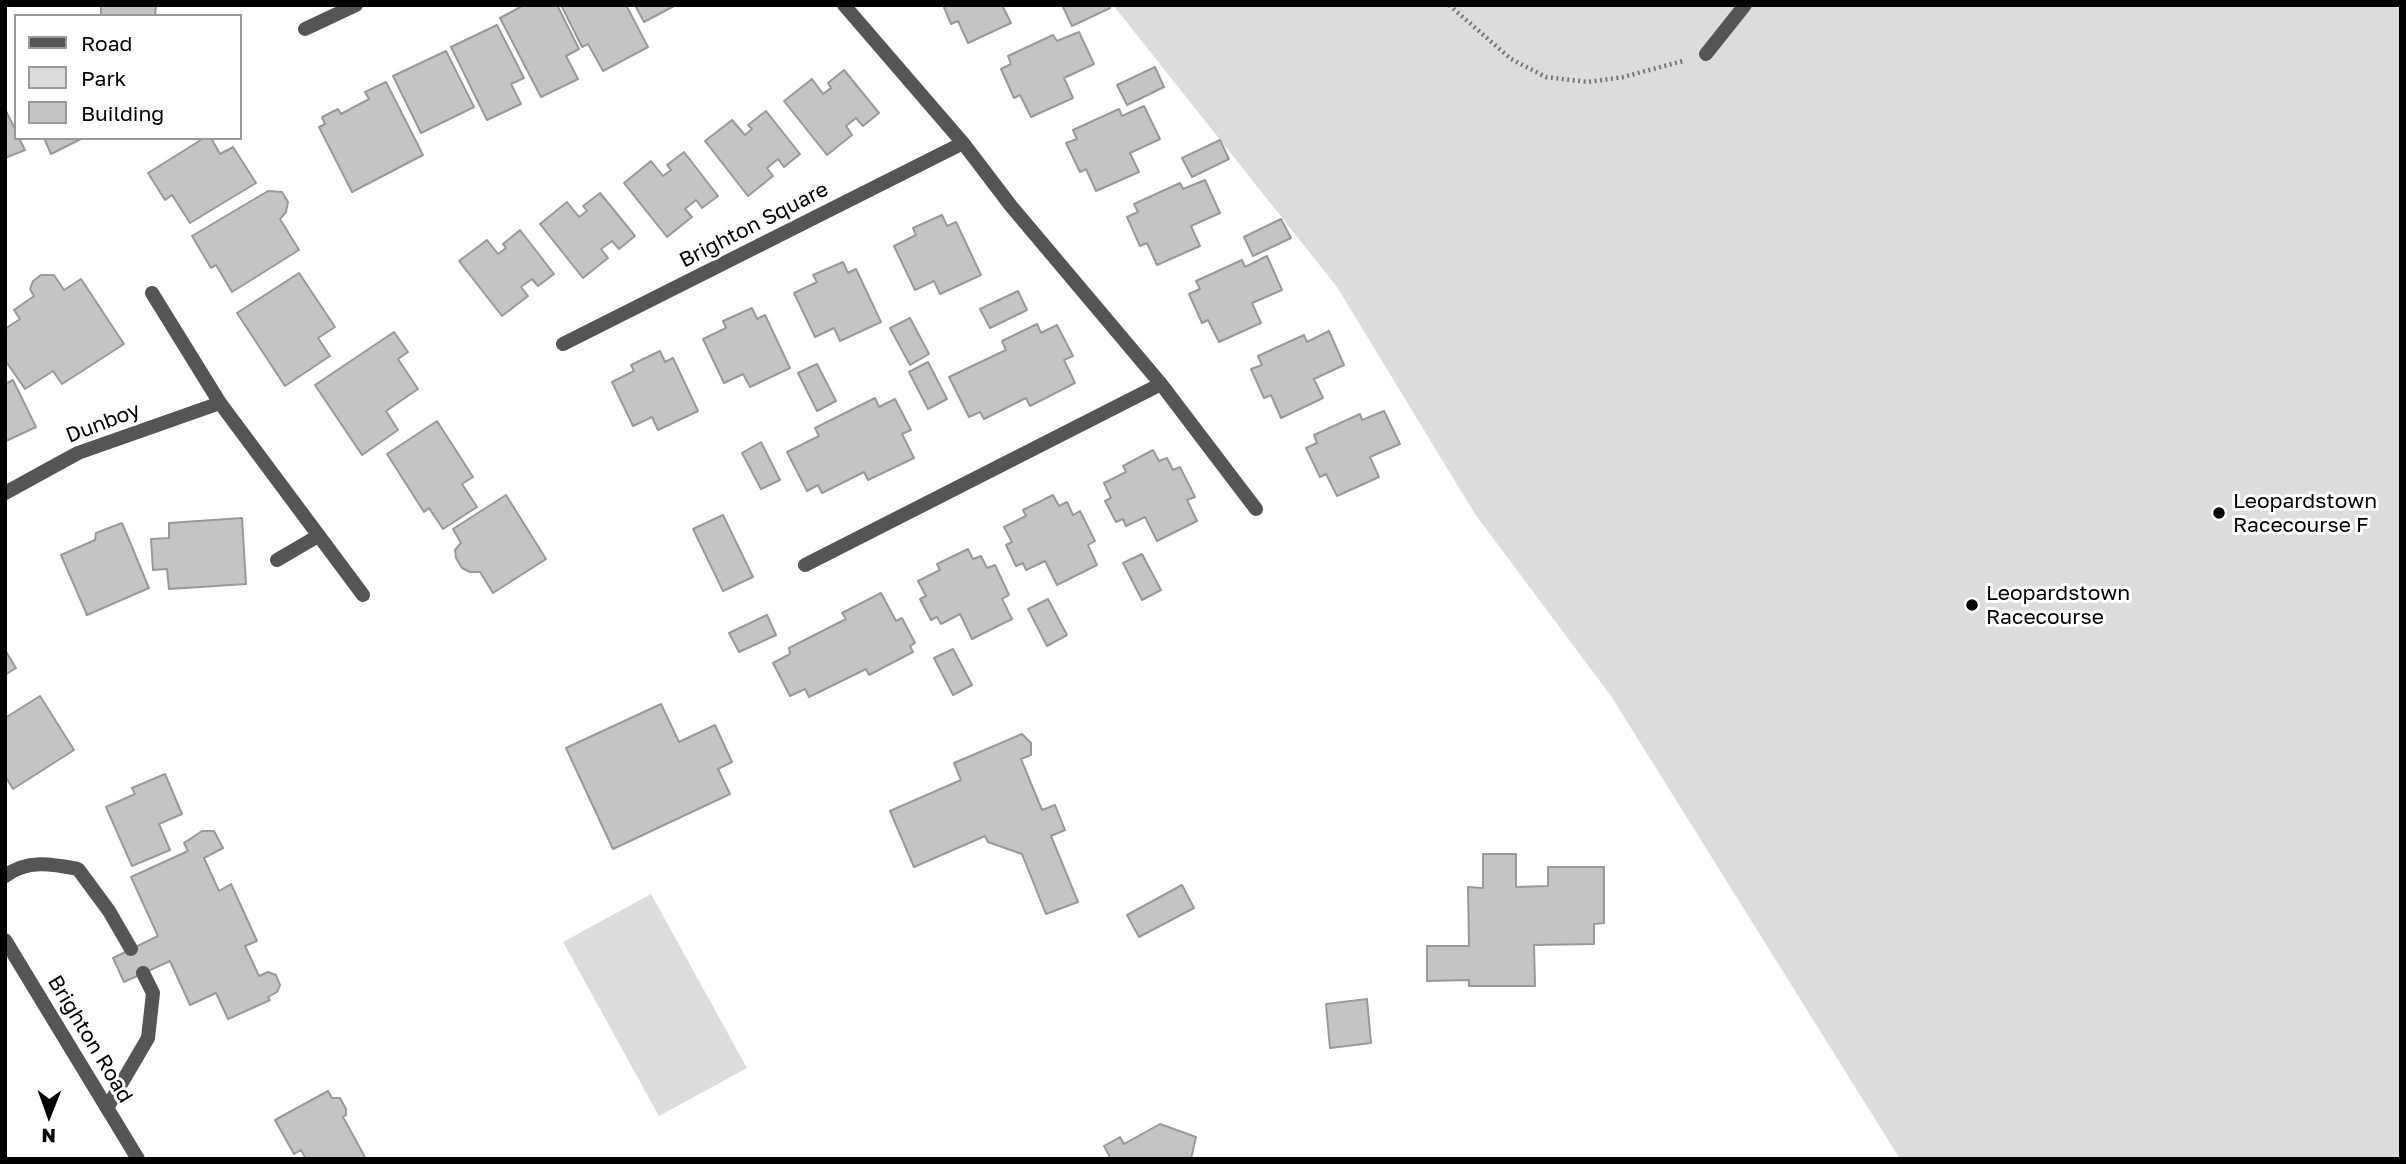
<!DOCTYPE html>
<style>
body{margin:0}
#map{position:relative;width:2406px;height:1164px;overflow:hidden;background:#fff;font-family:"Golos Text",sans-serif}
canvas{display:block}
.frame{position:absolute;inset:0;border:7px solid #000;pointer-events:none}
.legend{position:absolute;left:14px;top:14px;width:228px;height:126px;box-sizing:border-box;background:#fff;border:2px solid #999;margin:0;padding:9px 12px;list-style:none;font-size:21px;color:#000}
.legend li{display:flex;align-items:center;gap:14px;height:35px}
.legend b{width:35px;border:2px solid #999}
.north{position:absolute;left:14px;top:1080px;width:70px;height:70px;-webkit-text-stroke:5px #fff;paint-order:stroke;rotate:181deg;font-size:19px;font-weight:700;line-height:28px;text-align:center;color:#000}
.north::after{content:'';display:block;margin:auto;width:24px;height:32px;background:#000;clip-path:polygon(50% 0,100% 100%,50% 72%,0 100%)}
</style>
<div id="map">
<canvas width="2406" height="1164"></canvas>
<div class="frame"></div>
<ul class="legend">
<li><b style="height:9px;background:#555"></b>Road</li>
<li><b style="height:19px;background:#dcdcdc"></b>Park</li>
<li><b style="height:19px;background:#c4c4c4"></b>Building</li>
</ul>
<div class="north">N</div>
</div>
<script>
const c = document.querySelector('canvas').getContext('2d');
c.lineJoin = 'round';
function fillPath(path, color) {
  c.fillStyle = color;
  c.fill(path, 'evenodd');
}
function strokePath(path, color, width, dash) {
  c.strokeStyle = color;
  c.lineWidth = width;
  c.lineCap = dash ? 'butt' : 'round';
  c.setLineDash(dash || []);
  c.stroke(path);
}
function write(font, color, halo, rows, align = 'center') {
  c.font = font + ' "Golos Text",sans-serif';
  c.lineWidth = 6;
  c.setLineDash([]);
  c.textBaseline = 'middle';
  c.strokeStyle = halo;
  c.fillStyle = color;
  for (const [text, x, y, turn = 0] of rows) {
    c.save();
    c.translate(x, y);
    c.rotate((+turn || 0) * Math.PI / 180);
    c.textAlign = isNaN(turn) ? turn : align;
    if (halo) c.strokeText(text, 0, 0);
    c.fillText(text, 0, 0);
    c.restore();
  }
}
fillPath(new Path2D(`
 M1113,5H2401V1159H1900L1611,696L1475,514L1337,287Z
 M651,894L747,1068L659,1116L563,942Z`), '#dcdcdc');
const building = new Path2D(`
 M101,5H156L155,16H101Z
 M524,5H557L579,49L566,56L578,79L541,97L500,18Z
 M561,5H626L648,47L603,71L588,44L582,47Z
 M635,5H676L644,22Z
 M943,5H1002L1011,23L968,43L958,21L951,24Z
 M1066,5H1108L1110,8L1072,26L1063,7Z
 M497,25L524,78L511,84L521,104L487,120L451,47Z
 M1079,32L1094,64L1064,78L1073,98L1031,117L1020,95L1014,98L1001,69L1011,64L1008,56L1053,35L1057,41Z
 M446,51L474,107L421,133L393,76Z
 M1155,67L1164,87L1127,105L1117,85Z
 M844,70L879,113L863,126L856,118L846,126L852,135L827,155L784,101L812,79L823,94L831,88L828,83Z
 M386,82L423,155L352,192L319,127L325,124L322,117L338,109L341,114L369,99L365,92Z
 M1144,106L1160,139L1130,153L1139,172L1096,191L1086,169L1080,172L1066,143L1077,139L1073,130L1119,109L1122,116Z
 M5,109L16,131V138H19L25,150L5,158Z
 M766,111L800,154L784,167L778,159L767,168L773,176L748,196L705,141L732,120L745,135L752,129L748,125Z
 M44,138H83L51,154Z
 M204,138H211L220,154L233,147L256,183L190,223L172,195L165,200L148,173Z
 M1220,140L1229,159L1192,177L1182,158Z
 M684,152L718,196L702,208L696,200L685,209L692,217L667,237L624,183L651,161L663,176L671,170L667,165Z
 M1205,180L1220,213L1191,226L1200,246L1157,265L1147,243L1140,246L1127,217L1138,212L1134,204L1180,183L1183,189Z
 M268,191L282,192L288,202L286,212L280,219L299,250L232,292L216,265L211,268L192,236Z
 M600,193L635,236L619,249L612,241L601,249L608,258L583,278L540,224L567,202L579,217L587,211L583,206Z
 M942,215L947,226L956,222L981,275L940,294L934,281L915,290L894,246L916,235L913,228Z
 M1281,219L1291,238L1253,256L1244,237Z
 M520,230L554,274L538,286L532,279L521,287L528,296L502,316L459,261L487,240L498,254L506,248L503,244Z
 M1267,256L1282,290L1252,303L1261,323L1219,342L1208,320L1202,323L1189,294L1200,289L1196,281L1242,260L1245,267Z
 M843,262L848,273L856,269L881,322L840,341L834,328L815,337L794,293L817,282L813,275Z
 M299,273L335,327L318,338L330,356L285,386L237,313Z
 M41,275H54L64,290L81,279L124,344L62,384L53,371L25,389L5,360V329L20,319L14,310L34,296L30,289L33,281Z
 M1018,291L1027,310L990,328L980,309Z
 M752,308L757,319L765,315L790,368L750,387L743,374L724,383L703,339L726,328L723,321Z
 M910,318L929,354L910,365L890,328Z
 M1037,324L1041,333L1057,325L1073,356L1064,360L1075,383L1030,406L1026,398L984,419L980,412L969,417L949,377L1006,350L1002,341Z
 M1329,331L1344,365L1314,379L1323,398L1281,418L1271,395L1264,398L1251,369L1262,365L1258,356L1304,335L1307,342Z
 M394,332L408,352L398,359L418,389L386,411L398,430L362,455L315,385Z
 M660,351L665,362L673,358L698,411L658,430L652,417L633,426L612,382L634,371L631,365Z
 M928,362L947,399L928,409L909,372Z
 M817,364L836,401L817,411L798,373Z
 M13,380L36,427L6,441L5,384Z
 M875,398L879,407L895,399L911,430L902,434L914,458L868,480L864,472L822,493L818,485L807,491L787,452L819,436L815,428Z
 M1384,411L1400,444L1370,457L1379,477L1337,496L1326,474L1320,477L1306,448L1317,443L1314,435L1360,414L1362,420Z
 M437,421L473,477L462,484L477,507L443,529L429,508L424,512L387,454Z
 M761,442L780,480L761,489L742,453Z
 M1153,450L1159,461L1167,458L1173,470L1180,467L1195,497L1187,500L1197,521L1157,541L1145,517L1126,526L1123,519L1116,522L1105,501L1111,498L1104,483L1126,472L1123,466Z
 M506,495L546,559L493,593L480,572H470L462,568L456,558L455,550L461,543L453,529Z
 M1053,495L1059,506L1067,502L1073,515L1080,511L1095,541L1088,545L1097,565L1057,585L1045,561L1026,570L1023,563L1016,566L1006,545L1012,542L1004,527L1026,516L1023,510Z
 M723,515L753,577L723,591L693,529Z
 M242,518L246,584L169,589L167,569L153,570L151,539L169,538V523Z
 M122,523L149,588L87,615L61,555L95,540L96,533Z
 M968,549L973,559L981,556L987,568L995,565L1009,595L1002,599L1012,619L972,639L960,614L941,624L937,617L931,620L920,599L926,596L918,581L940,570L937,564Z
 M1142,554L1161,590L1142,600L1123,563Z
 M881,593L896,621L902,618L915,643L910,646L913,652L869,675L866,669L809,697L805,689L790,696L773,663L790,654L789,648L846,619L842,613Z
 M1048,599L1067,635L1047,646L1028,609Z
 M767,615L776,635L739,652L729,633Z
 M953,649L972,685L953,695L934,658Z
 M5,650L16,668L5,675Z
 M40,696L74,750L13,789L5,776V718Z
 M661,704L679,742L715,725L732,762L718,769L730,794L613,849L566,748Z
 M1022,734L1031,743V755L1021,759L1042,810L1055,805L1065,830L1051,836L1078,902L1046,914L1022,854L988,842L985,836L914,867L890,811L961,780L954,763Z
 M165,774L182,814L159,824L170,850L132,866L106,807L135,794L132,788Z
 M202,831H214L223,848L204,858L219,891L231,884L257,941L245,946L259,976L268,972L276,975L280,985L277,992L268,997L270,1000L228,1019L216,993L190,1005L170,961L124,982L113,958L158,936L131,877L188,851L184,843Z
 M1483,854H1516V887L1548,886V867H1604V923L1594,924V944L1534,945L1535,986H1469V980L1427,981V946H1469L1468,887L1483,888Z
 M1182,885L1194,908L1139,937L1127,915Z
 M1367,999L1371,1043L1330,1048L1326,1004Z
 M328,1091L332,1098H340L346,1109V1115L343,1117L366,1159H306L301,1150L294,1154L275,1120Z
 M1160,1124L1196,1137L1191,1159H1106L1110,1157L1104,1146L1120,1137L1124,1144Z`);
fillPath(building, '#c4c4c4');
strokePath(building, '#999', 2);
strokePath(new Path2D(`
 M1449,5L1511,59L1546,77L1588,82L1623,77L1683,61`), '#777', 4.5, [2, 3.5]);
strokePath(new Path2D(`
 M1706,54L1745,5
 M5,876C28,859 52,864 78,869L109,911L131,949
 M107,1108L148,1038L153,993L143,973`), '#555', 14);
strokePath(new Path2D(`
 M844,5L963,143L1011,206L1161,384L1256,509
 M305,29L356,5
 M152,293L220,403L363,595
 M563,344L963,143
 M5,493L78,453L220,403
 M277,560L318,536
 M805,565L1161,384`), '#555', 14);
strokePath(new Path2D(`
 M5,940L138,1159`), '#555', 14);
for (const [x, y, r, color] of [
 [2219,513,7,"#000"],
 [1972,605,7,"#000"]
]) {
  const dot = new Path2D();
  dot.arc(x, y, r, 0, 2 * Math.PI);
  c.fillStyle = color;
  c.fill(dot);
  strokePath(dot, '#fff', 2.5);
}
write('21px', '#000', '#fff', [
 ["Brighton Square",754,225,-27],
 ["Dunboy",103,423,-21],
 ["Brighton Road",90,1039,59]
]);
write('21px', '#000', '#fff', [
 ["Leopardstown",2233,501],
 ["Racecourse F",2233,525],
 ["Leopardstown",1986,593],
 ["Racecourse",1986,617]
], 'left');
</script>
